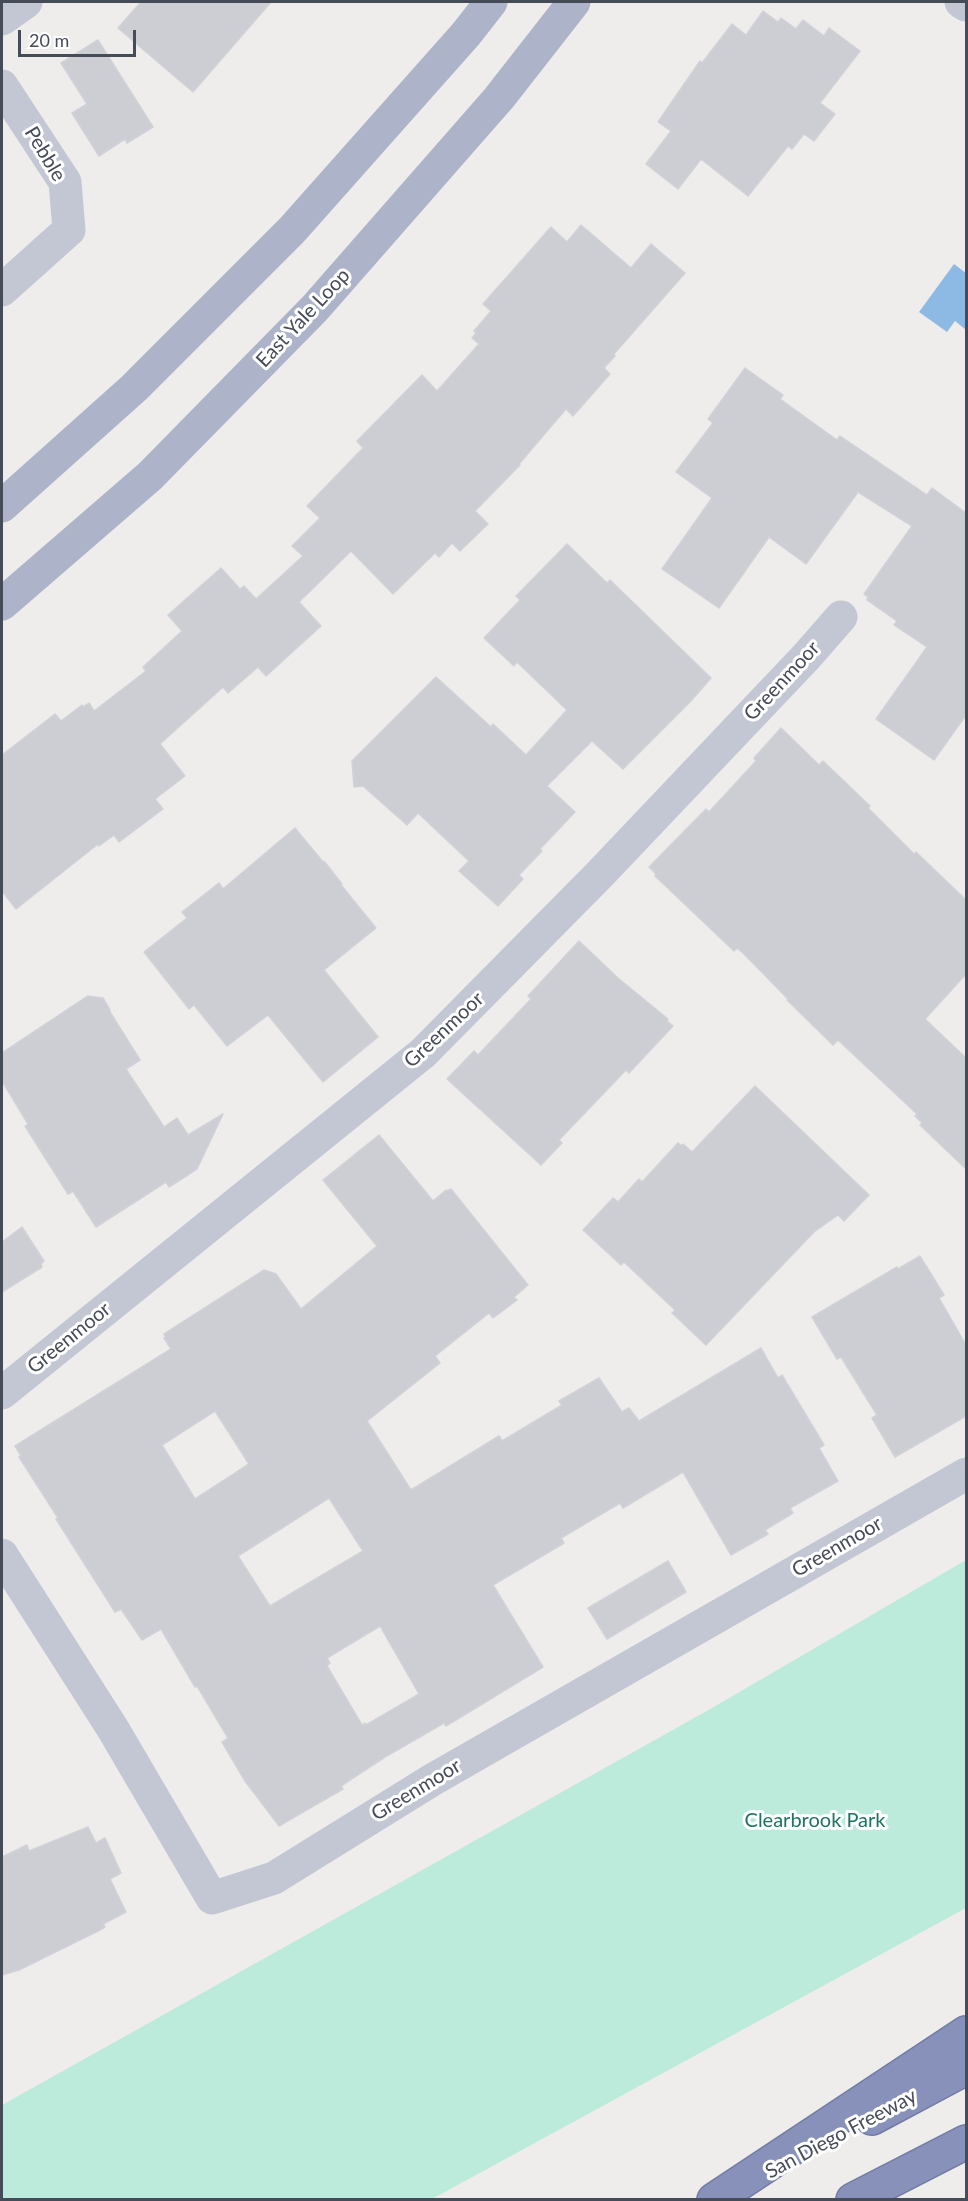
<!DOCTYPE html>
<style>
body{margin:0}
#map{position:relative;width:968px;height:2201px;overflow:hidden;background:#efedec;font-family:Lato,sans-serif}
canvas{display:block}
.frame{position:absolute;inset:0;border:3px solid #464b58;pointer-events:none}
.scale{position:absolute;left:18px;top:30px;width:118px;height:27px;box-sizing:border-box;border:3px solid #464b58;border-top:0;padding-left:8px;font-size:18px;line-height:21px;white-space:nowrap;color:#464b58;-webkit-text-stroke:4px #fff;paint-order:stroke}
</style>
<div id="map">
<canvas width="968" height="2201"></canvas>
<div class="frame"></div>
<div class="scale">20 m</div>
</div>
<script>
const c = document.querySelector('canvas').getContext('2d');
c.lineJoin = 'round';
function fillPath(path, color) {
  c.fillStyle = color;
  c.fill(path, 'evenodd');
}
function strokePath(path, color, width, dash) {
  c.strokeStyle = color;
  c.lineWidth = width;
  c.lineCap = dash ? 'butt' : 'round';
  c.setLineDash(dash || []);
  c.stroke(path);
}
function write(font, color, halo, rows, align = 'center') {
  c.font = font + ' Lato,sans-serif';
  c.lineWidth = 6;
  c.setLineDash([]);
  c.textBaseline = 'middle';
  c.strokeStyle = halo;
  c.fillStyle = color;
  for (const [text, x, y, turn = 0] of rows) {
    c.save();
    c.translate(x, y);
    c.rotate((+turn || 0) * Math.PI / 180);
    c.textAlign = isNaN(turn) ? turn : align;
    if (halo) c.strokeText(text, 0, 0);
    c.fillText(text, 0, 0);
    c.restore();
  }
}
fillPath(new Path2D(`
 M966,1560V1908L432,2199H2V2105L712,1708Z`), '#bcebdb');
fillPath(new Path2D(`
 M954,264L966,273V330L955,321L947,332L919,312Z`), '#8cbae5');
const building = new Path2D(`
 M141,2H271L193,92L118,28Z
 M763,11L778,22L781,18L796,29L803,20L824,36L829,28L860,51L820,103L835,114L814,141L804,134L792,149L788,146L748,196L701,159L678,189L646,164L671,131L658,122L700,61L702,63L732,24L746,35Z
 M98,40L153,127L127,143L125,139L99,156L72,113L87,104L61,63Z
 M581,225L631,268L651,244L685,273L614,354L615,356L604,368L610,374L573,416L566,409L519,464L520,465L475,511L488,524L460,551L452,543L439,557L435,553L393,594L351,551L299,602L321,626L266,676L258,667L228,693L223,687L160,744L185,776L155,799L163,809L119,842L114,835L99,846L98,844L16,909L2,891V755L55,714L61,721L82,705L83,707L89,703L94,711L146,671L143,667L182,631L168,615L221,568L240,589L244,586L256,599L303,556L292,546L320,518L307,506L363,448L357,441L422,375L437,391L479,344L472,338L476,333L474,331L491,311L483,304L551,227L567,242Z
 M745,368L783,395L780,399L837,440L840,436L927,495L932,488L966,513V715L934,760L876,719L927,647L894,625L897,621L867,600L868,597L864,594L912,526L858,492L806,564L769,537L719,608L662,569L712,498L676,472L713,423L708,419Z
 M567,544L607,583L610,580L711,678L690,702L623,769L592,741L547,786L575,812L540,849L542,851L519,875L523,879L498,906L459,871L469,861L418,813L407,825L363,786L354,787L352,761L436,677L491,727L493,724L526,755L567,710L517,662L514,666L484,638L520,600L516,596Z
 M781,728L819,765L823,761L870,806L868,808L914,854L916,852L966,900V974L925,1019L966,1058V1169L920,1125L922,1123L915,1116L917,1114L838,1040L833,1045L787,1000L788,999L743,953L737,948L734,951L655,876L656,874L649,867L706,809L709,812L756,761L754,758Z
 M295,828L323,862L324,861L342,884L341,885L376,928L324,970L378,1037L323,1082L268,1015L227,1046L194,1005L189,1009L144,952L187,918L182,912L219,883L223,889Z
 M579,941L618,978L668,1019L667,1021L673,1026L629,1073L626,1070L559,1140L562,1143L541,1165L447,1079L474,1051L478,1055L531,999L528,996Z
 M88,996L103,998L110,1010V1012L140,1060L126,1069L164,1127L177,1118L188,1135L223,1114L197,1169L169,1187L166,1182L96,1227L73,1191L68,1194L25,1126L28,1124L2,1081V1053Z
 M755,1086L869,1195L844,1221L838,1215L814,1232L706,1345L672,1313L675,1310L624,1262L621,1265L583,1230L613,1198L618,1202L639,1179L642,1182L678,1143L682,1146L683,1144L692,1152Z
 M379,1135L433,1201L446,1190L447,1191L451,1189L528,1285L514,1297L517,1300L493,1318L489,1313L435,1356L440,1363L367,1421L411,1490L499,1436L502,1441L562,1405L559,1401L599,1378L622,1412L629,1408L639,1421L761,1348L778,1378L782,1375L824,1445L819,1448L838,1481L790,1508L793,1513L765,1530L768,1534L731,1555L683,1472L623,1508L620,1503L561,1538L564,1543L493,1585L543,1667L446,1726L444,1723L385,1757L341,1786L343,1789L279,1826L245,1781L222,1742L228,1738L197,1686L195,1687L161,1629L142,1640L121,1609L115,1612L56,1519L58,1518L19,1457L21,1456L15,1446L171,1349L164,1338L166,1337L164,1334L264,1270L276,1274L301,1309L377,1246L323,1180ZM215,1411L249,1464L195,1499L162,1445ZM329,1498L363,1551L270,1606L238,1556ZM380,1626L419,1694L366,1725L365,1723L362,1725L327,1666L330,1663L327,1658Z
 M22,1227L44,1261L41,1264L42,1267L2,1292V1242Z
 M920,1256L944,1295L939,1298L966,1345V1416L895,1457L872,1418L877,1415L841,1357L837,1359L812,1317L897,1267L898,1269Z
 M668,1561L686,1592L607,1639L588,1608Z
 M88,1827L96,1843L105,1838L121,1873L110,1879L126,1912L103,1924L105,1927L98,1931L19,1970L2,1975V1857L27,1845L29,1851Z`);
fillPath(building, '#cdcdd4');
strokePath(building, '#d1d1d8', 1.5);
const highway = new Path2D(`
 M872,2118L966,2068
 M714,2200L966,2033
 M853,2200L966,2142`);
strokePath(highway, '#727ca4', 36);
strokePath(new Path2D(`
 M961,2L966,5
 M2,19L26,2
 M2,86L65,182L69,230L2,290
 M2,1393L423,1053L600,874L806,657L841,617
 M2,1555L113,1729L212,1898L274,1878L432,1780L966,1474`), '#c3c7d3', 33);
strokePath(new Path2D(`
 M2,506L134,388L292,230L466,34L491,2
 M2,604L150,476L315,308L499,98L574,2`), '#adb4ca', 33);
strokePath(highway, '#8791b9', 33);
write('20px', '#464b58', '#fff', [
 ["Pebble",45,154,59],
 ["East Yale Loop",303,318,-47],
 ["Greenmoor",782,681,-47],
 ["Greenmoor",444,1030,-43],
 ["Greenmoor",69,1338,-39],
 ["Greenmoor",837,1547,-30],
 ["Greenmoor",416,1790,-31],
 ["San Diego Freeway",841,2134,-28]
]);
write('20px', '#1c7461', '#fff', [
 ["Clearbrook Park",815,1821]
]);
</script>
